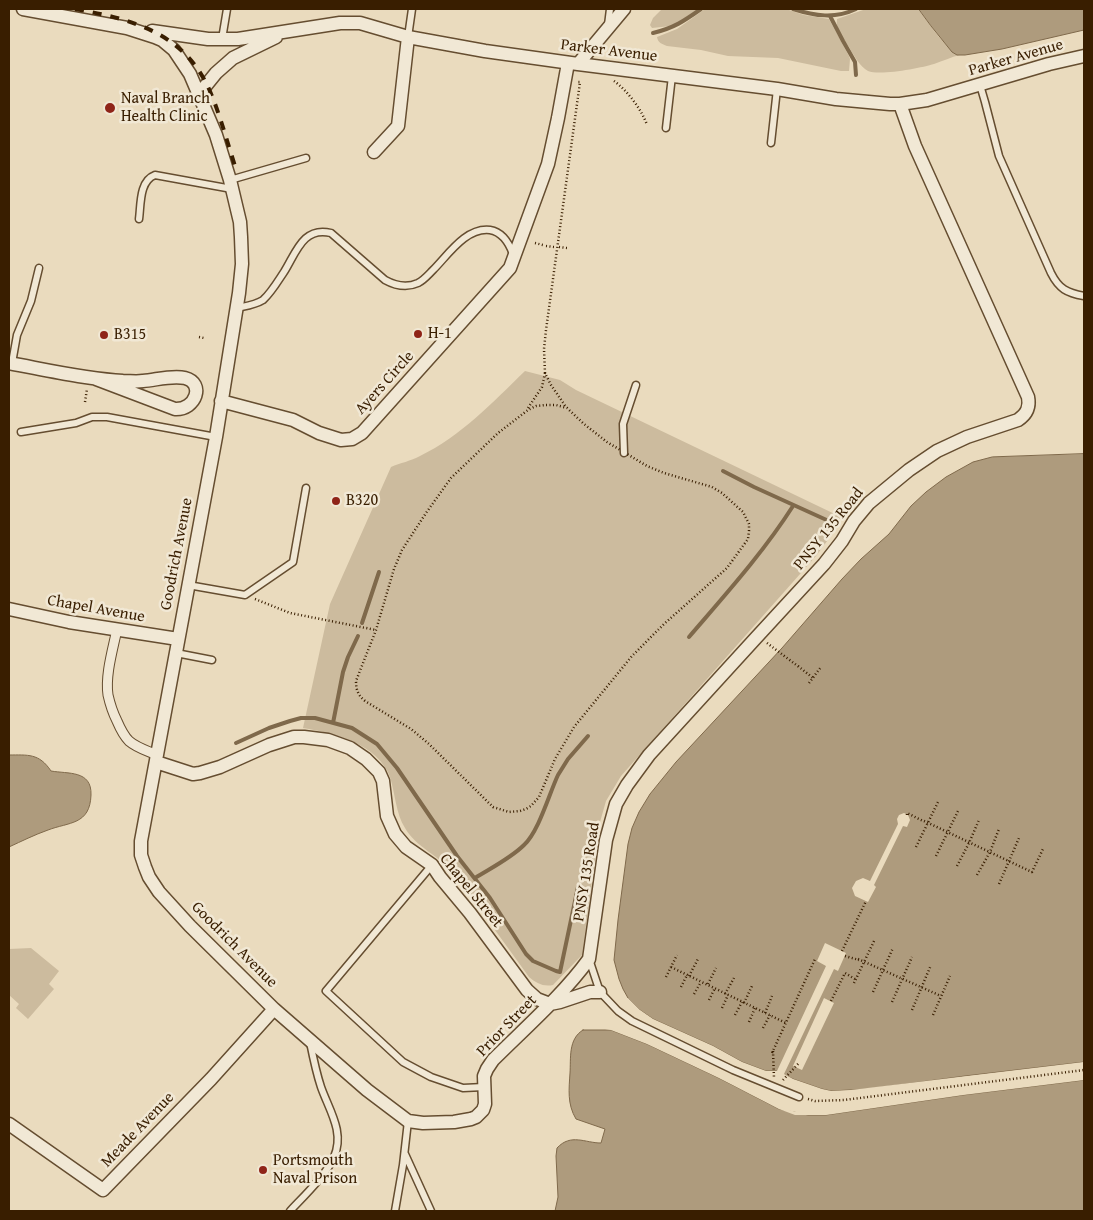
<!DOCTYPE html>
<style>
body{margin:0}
#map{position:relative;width:1093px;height:1220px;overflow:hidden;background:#eadbbe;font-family:"Gentium Book Plus",serif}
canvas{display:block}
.frame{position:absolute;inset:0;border:10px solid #391e00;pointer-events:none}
</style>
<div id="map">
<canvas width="1093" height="1220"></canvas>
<div class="frame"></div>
</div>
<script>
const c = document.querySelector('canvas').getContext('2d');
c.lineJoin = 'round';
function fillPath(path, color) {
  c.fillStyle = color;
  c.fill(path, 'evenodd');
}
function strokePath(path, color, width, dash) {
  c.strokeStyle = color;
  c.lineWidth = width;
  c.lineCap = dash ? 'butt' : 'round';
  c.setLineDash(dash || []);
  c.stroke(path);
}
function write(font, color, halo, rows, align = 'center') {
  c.font = font + ' "Gentium Book Plus",serif';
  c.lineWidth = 5;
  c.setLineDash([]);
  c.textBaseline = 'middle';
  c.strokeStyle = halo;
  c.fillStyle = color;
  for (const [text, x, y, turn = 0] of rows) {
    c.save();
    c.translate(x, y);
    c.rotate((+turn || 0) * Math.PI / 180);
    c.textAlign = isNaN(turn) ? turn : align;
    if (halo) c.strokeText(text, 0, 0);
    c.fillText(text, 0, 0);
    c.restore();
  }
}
fillPath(new Path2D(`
 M662,9H698L678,23L671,26L652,28L650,25L653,18Z
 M705,9H786L804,15L829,19L849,56L850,59L849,71H841L778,58L728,56L701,50L667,46C662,44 658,43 657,37L677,29Z
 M866,9H919C927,21 947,51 960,55C951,57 943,61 934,64C921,68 880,76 868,71C860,67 853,54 849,47C844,39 835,29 837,19Z
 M525,371L560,380L576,390L841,517L836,529L816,556L621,776L606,801L600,822L582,955L553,985C543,987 536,983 529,977L453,872C439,856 416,847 405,828C396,814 395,793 390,777C378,744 334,733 303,728L330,604L391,467C400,463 411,461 420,456C461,436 493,402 525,371Z
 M31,948L59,971L49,984L54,989L28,1019L16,1008L19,1004L9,995V949Z`), '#ccbb9e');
const water = new Path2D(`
 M919,9H1084V30L1002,49L965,55H957L952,52L931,26Z
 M1084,454V1062L965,1076L869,1089L831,1091L822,1089L793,1079L776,1071H766L742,1062L713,1046L653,1019L640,1010L628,998L623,989L619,979L614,960L618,920L628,844L632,828L639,812L650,794L676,762L782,648L842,579L861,559L889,534L911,506L926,492L946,477L973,462L992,457Z
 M9,755C28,755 39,753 51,771C68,774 92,770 91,795C90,825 69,822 48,830C34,835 22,841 9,847Z
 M583,1030H611L647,1044L719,1078L779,1109L808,1115H826L963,1095L1084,1080V1211H555L558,1197L556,1156L557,1148C571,1133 585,1143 601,1143L605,1129L576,1119C567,1104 569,1089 570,1073C571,1058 568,1039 583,1030Z`);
fillPath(water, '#ae9b7d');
strokePath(water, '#7f694b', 1);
fillPath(new Path2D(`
 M904,813L908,815L910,820L907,827L903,826L874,885L876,887L868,902L855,896L852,888L856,881L863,878L870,881L898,824L897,819L899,815Z
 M825,943L846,953L838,971L834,969L784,1074L793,1079L822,1089L831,1091L851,1090L1084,1062V1064L965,1078L869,1091L831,1093L822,1091L792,1081L776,1073L766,1074L741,1064L712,1048L652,1021L638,1012L627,1000L628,998L640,1010L653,1019L713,1046L742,1062L766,1071H777L826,966L817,961Z
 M824,998L834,1003L802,1070L793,1066Z
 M607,1027L619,1030L648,1042L720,1076L780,1107L796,1112H826L962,1092L1084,1077V1080L963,1095L826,1115H795L779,1109L719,1078L647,1044L611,1030L605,1029Z`), '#eadbbe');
strokePath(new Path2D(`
 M793,9C815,16 835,19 856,9
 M830,16L843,41L855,62L856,75
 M653,33C674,28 684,21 701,9
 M723,471L754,487L831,522
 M362,623L379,572
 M689,637C725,595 763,553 793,506
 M333,723L343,672L348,657L358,636
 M236,743L269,728L290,721L301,718H315L352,728L377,744L397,768L457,856L490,898L526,954L533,961L556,971L560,972L578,887
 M475,878C491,868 511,858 524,845C539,831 549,794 558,775L568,759L588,736`), '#7f694b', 4);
const service = new Path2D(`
 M608,25L610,9
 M408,37L412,9
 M222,39L227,9
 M980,85L985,102L999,156L1051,273C1059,289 1067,293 1084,296
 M666,128L672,76
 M771,143L777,89
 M230,180L306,158
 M139,219C141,205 139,181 155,175L232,189
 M237,308C246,306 255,305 263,300C271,293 278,281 284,272C296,253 303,226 331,233L385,280C396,286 407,288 418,283C424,280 428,275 433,270C448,255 466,227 490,230C502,232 509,243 513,254
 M12,363L17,335L31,301L39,268
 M21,432L76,423L92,417H107L216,437
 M624,453L623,424L636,385
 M188,585L245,595L293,562L306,488
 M176,653L212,660
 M432,865L326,991L403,1062L431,1077L463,1088L484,1087
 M589,959L600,992L618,1011L632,1021L733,1070L799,1097
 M405,1154L431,1211
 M290,1211C303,1197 327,1174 334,1157C345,1132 329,1110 321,1087C316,1072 313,1057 310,1042
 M395,1211L403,1165L408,1121`);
const pedestrian = new Path2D(`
 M117,629C113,649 105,675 108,695C110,704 113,713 117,721C120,728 123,735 129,741C137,748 148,751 157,755`);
const minor = new Path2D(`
 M23,9L127,28L155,37L162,40L174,50L190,74L216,135L230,180L240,222L241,237L242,264L239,293L216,437L141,841V855L145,867L149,877L159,892L190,926L274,1009L367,1090L408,1121L423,1123L454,1122L471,1119L476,1117L483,1110L485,1104L484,1076L487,1069L493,1060C525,1028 563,995 589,959L606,840L616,804L627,785L649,755L754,640L824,564L842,541L854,521L869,503L909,470L937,451L967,437L1018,420C1027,414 1030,407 1028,397L915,146L900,104
 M152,31L208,39H238L340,23H360L408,37L485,51L578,64L777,89L836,99L890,104H900L927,100L1049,64L1084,56
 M578,64L624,9
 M199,94L216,73L233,58L276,37
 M374,152L398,126L408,37
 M9,363C47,370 85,379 123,381C130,381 136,382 143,381C156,380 172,375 185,378C205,383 196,410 175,409L96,379
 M221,401L293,420L319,433L341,440L352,439L362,433L510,268L548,164L558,118L568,63
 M9,609L69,622L178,639
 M156,762L193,774L200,773L220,767L269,745L294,737H304L328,740L350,748L366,759L379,772L383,781L387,816L395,834L406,847L432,865L440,877L470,913L527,990L537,999L550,1004L560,1002L590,992H600
 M9,1124L103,1190L211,1079L274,1009`);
strokePath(service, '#654d30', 9);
strokePath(pedestrian, '#654d30', 11);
strokePath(minor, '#654d30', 15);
strokePath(new Path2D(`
 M614,81C627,90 642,110 647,125
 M535,243L543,245
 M546,246L554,247
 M559,247L567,248
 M199,337L204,338
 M545,373L544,349L546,330L580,82H577
 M85,402L87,389
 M546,405H556L567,408L584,424L607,442L647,466L664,473L712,487L722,493L743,512L749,524V531L748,539L727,568L664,624L632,656L574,727L555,759L539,797L531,806L526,809L520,811L509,812L493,807L429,744L411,729L365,701C358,695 356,690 356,681L376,630L394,569L402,550L426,513L451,478L498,433L528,410L536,406Z
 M528,408L542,387L545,373L551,385L566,407
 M255,599L290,613L376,630
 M767,643L799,667
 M798,666L813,678
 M809,683L821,667
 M907,815V813L923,821
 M924,821L1032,872L1043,849
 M916,847L939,800
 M936,856L959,809
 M957,866L969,843L979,820
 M977,875L990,852L999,829
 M999,884L1019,838
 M842,951L866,901
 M845,956L859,960
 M858,959L941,996
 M671,967L786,1023
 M689,976L698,959
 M666,977L677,955
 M854,983L875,939
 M708,984L716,968
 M681,987L687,975
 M873,992L893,948
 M694,994L701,982
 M725,994L734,978
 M709,1000L715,988
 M831,1001L845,973L855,979
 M892,1002L912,957
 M744,1003L752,986
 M722,1008L728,995
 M912,1010L931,965
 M765,1013L772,996
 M735,1015L742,1002
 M933,1015L950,976
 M749,1022L755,1008
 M763,1028L770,1015
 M773,1051L774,1078
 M772,1053L815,959
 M783,1080L799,1063
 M808,1099L815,1101L844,1100L1084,1070`), '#391e00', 2.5, [1, 2.5]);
strokePath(service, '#f1e8d5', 6);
strokePath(pedestrian, '#f1e8d5', 9);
strokePath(minor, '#f1e8d5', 12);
strokePath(new Path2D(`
 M75,9C131,19 183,32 209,89C220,114 227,142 236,169`), '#391e00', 4, [9, 9]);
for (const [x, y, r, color] of [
 [110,108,6,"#8f2418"],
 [418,334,5,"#8f2418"],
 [104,335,5,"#8f2418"],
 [336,501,5,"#8f2418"],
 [263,1170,5,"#8f2418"]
]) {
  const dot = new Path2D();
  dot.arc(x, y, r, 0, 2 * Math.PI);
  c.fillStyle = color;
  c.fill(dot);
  strokePath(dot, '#f1e8d5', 2);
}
write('16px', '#391e00', '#f1e8d5', [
 ["Parker Avenue",609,51,7],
 ["Parker Avenue",1016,58,-16],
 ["Ayers Circle",385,383,-48],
 ["PNSY 135 Road",829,529,-51],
 ["Goodrich Avenue",177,554,-79],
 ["Chapel Avenue",96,609,10],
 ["PNSY 135 Road",587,872,-81],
 ["Chapel Street",471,891,51],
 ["Goodrich Avenue",234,945,45],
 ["Prior Street",507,1026,-46],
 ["Meade Avenue",138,1130,-46]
]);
write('16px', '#391e00', '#f1e8d5', [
 ["Naval Branch",121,99],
 ["Health Clinic",121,117],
 ["H-1",428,334],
 ["B315",114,335],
 ["B320",346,501],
 ["Portsmouth",273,1161],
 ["Naval Prison",273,1179]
], 'left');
</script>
